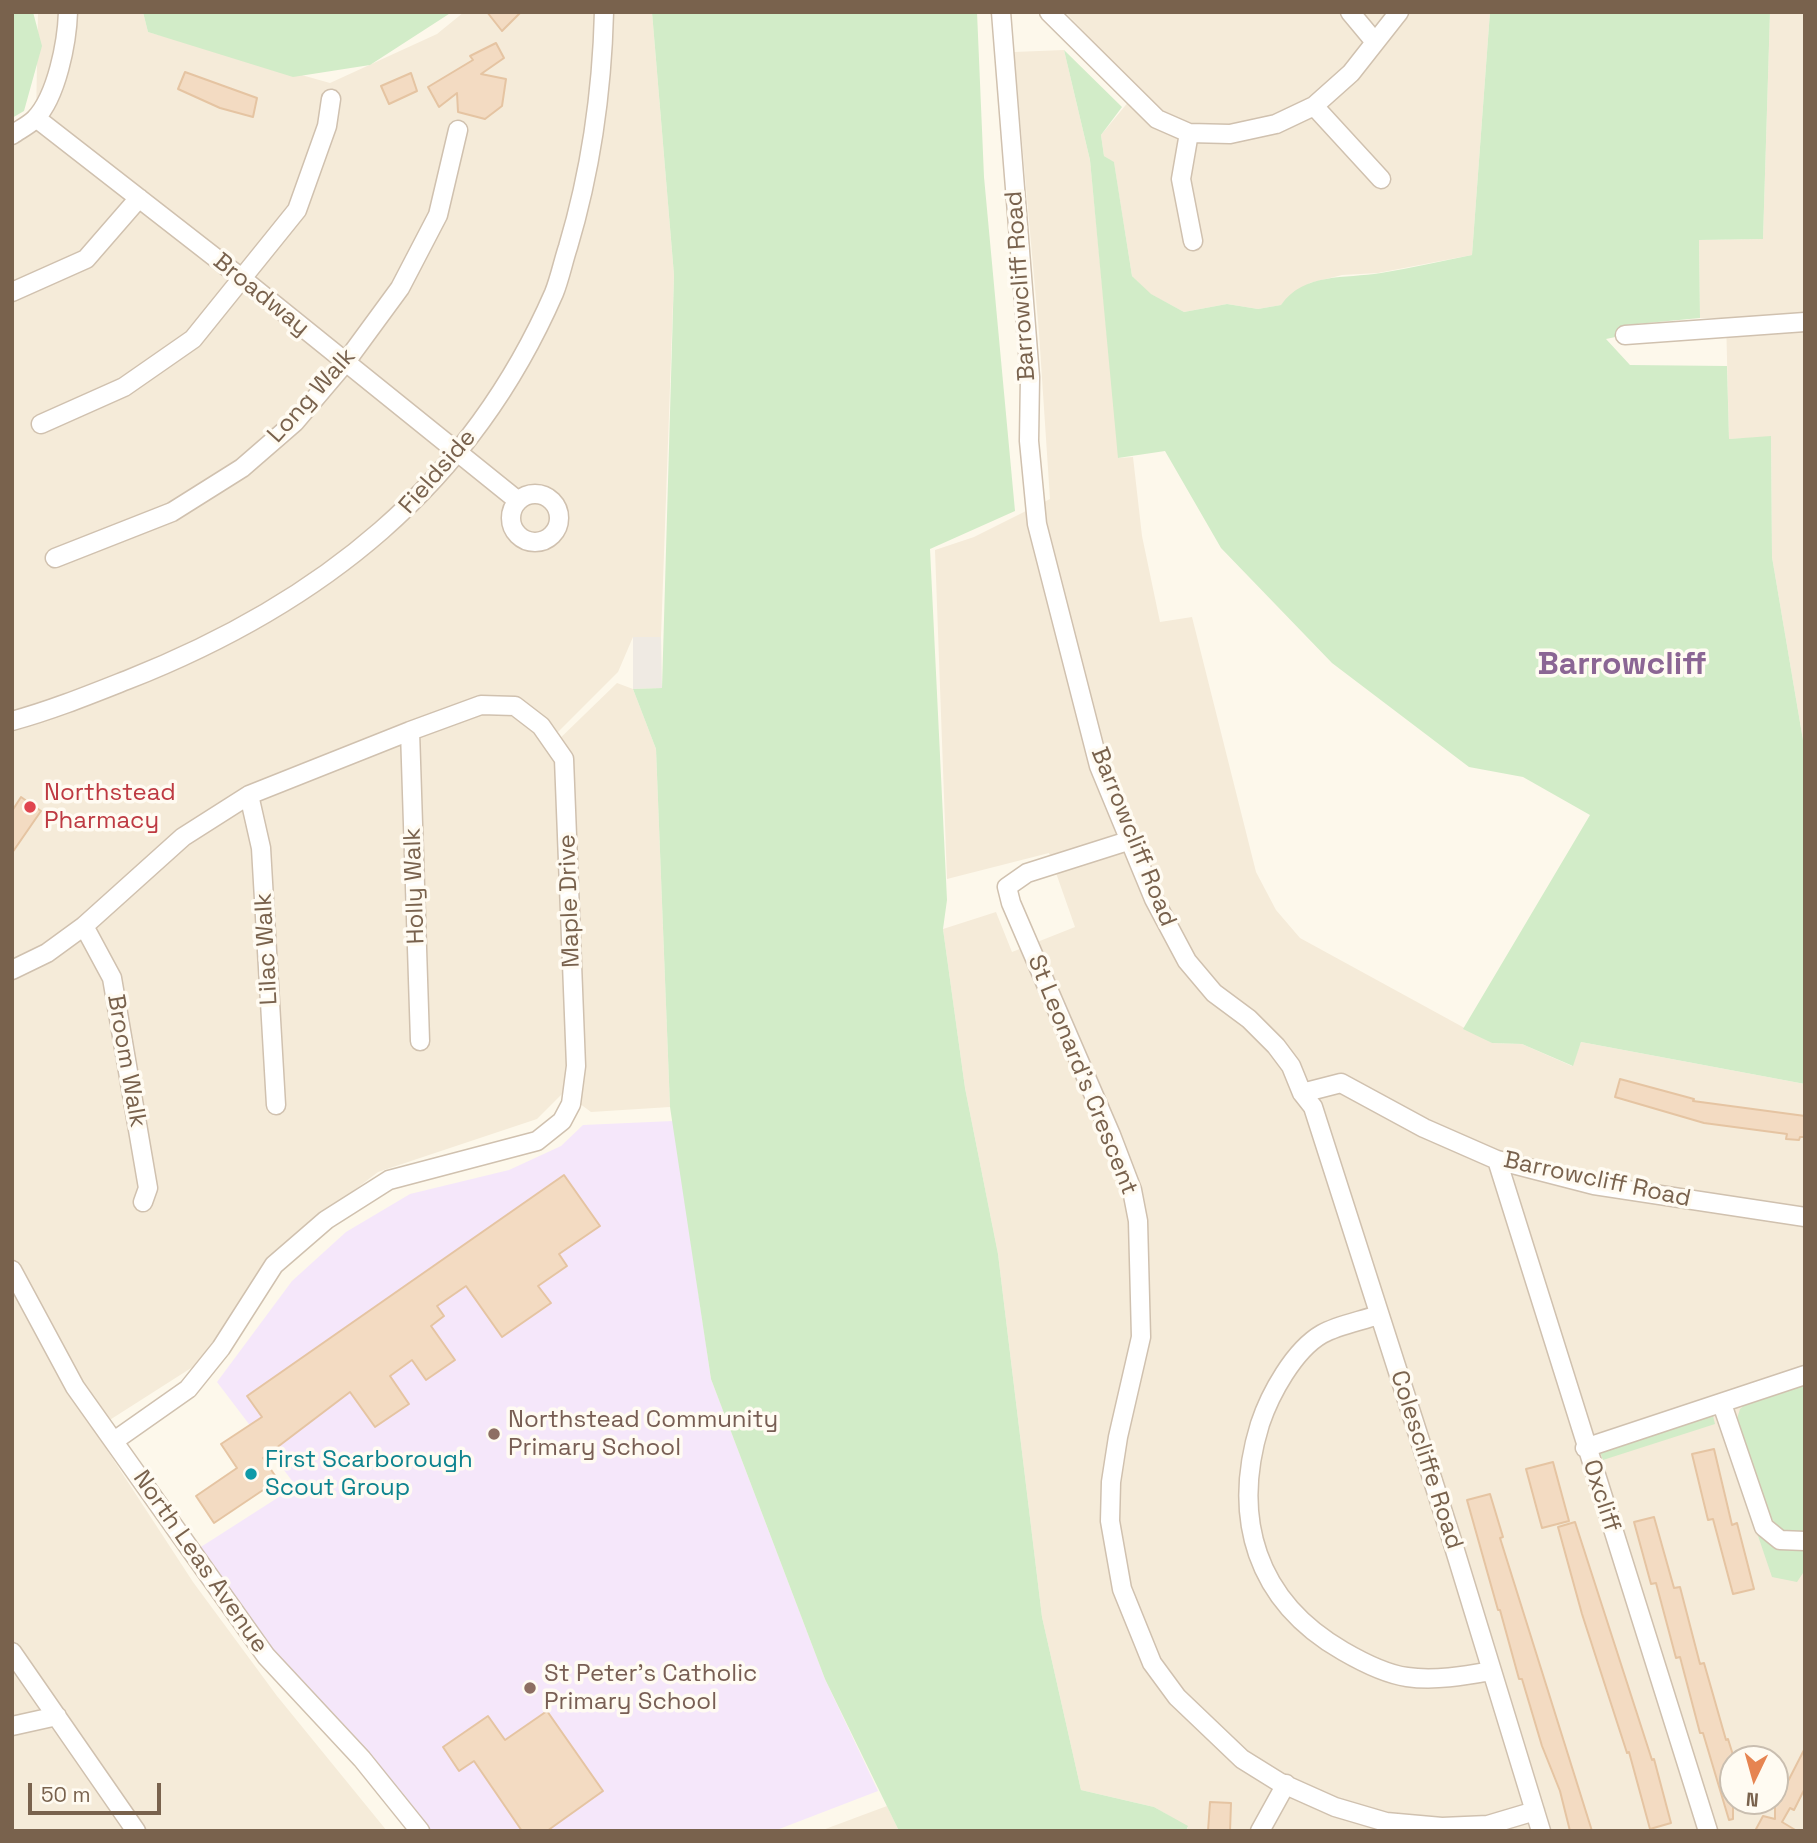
<!DOCTYPE html>
<style>
body{margin:0}
#map{position:relative;width:1817px;height:1843px;overflow:hidden;background:#fdf8eb;font-family:"Space Grotesk",sans-serif}
canvas{display:block}
.frame{position:absolute;inset:0;border:14px solid #79624d;pointer-events:none}
.north{position:absolute;left:1719px;top:1745px;width:70px;height:70px;box-sizing:border-box;background:#fffbf2;border:2px solid #c9beb0;border-radius:50%;rotate:185deg;font-size:19px;font-weight:700;line-height:28px;text-align:center;color:#79624d}
.north::after{content:'';display:block;margin:auto;width:24px;height:32px;background:#e68451;clip-path:polygon(50% 0,100% 100%,50% 72%,0 100%)}
.scale{position:absolute;left:28px;top:1783px;width:133px;height:32px;box-sizing:border-box;border:4px solid #79624d;border-top:0;padding-left:9px;font-size:21px;line-height:24px;white-space:nowrap;color:#79624d;-webkit-text-stroke:5px #fffbf2;paint-order:stroke}
</style>
<div id="map">
<canvas width="1817" height="1843"></canvas>
<div class="frame"></div>
<div class="north">N</div>
<div class="scale">50 m</div>
</div>
<script>
const g = document.querySelector('canvas').getContext('2d');
g.lineJoin = 'round';
function paint(path, color) {
  g.fillStyle = color;
  g.fill(path, 'evenodd');
}
function trace(path, color, width, dash) {
  g.strokeStyle = color;
  g.lineWidth = width;
  g.lineCap = dash ? 'butt' : 'round';
  g.setLineDash(dash || []);
  g.stroke(path);
}
function drawText(font, color, halo, rows, align = 'center') {
  g.font = font + ' "Space Grotesk",sans-serif';
  g.lineWidth = 7;
  g.setLineDash([]);
  g.textBaseline = 'middle';
  g.strokeStyle = halo;
  g.fillStyle = color;
  for (const [text, x, y, turn = 0] of rows) {
    g.save();
    g.translate(x, y);
    g.rotate((+turn || 0) * Math.PI / 180);
    g.textAlign = isNaN(turn) ? turn : align;
    if (halo) g.strokeText(text, 0, 0);
    g.fillText(text, 0, 0);
    g.restore();
  }
}
paint(new Path2D(`
 M 38,12 L 143,12 L 148,32 L 330,83 L 437,34 L 464,12 L 652,12 L 674,275 L 661,637 L 633,637 L 618,672 L 553,737 L 551,747 L 617,683 L 633,689 L 656,749 L 670,1107 L 591,1112 L 564,1092 L 537,1119 L 378,1172 L 270,1255 L 199,1363 L 94,1430 L 193,1582 L 277,1696 L 387,1831 L 12,1831 L 12,125 L 36,118 Z
 M 1065,12 L 1490,12 L 1472,255 L 1378,273 L 1342,275 L 1310,283 L 1281,305 L 1258,309 L 1227,304 L 1184,312 L 1150,294 L 1132,276 L 1114,163 L 1104,156 L 1101,135 L 1139,89 Z
 M 1770,12 L 1805,12 L 1805,752 L 1772,557 L 1771,437 L 1729,439 L 1726,318 L 1700,318 L 1699,240 L 1763,239 Z
 M 1064,50 L 1090,160 L 1119,458 L 1133,457 L 1142,536 L 1160,622 L 1192,617 L 1256,872 L 1276,910 L 1300,938 L 1492,1043 L 1522,1044 L 1572,1066 L 1581,1042 L 1805,1084 L 1805,1831 L 1186,1831 L 1188,1827 L 1154,1807 L 1081,1790 L 1042,1617 L 998,1254 L 965,1088 L 943,929 L 996,912 L 1012,952 L 1075,927 L 1049,853 L 947,879 L 935,550 L 974,537 L 1050,499 L 1039,333 L 1014,52 ZM 1733,1759 L 1775,1759 L 1775,1801 L 1733,1801 Z
 M 887,1806 L 899,1831 L 820,1831 Z`), '#f5ebd9');
paint(new Path2D(`
 M 633,637 L 661,637 L 662,688 L 633,689 Z`), '#efeae3');
paint(new Path2D(`
 M 673,1121 L 711,1379 L 825,1679 L 878,1791 L 774,1831 L 419,1831 L 266,1656 L 193,1552 L 296,1486 L 217,1382 L 292,1281 L 346,1232 L 410,1194 L 509,1170 L 561,1146 L 583,1125 Z`), '#f5e7fa');
paint(new Path2D(`
 M 12,12 L 33,12 L 42,46 L 24,111 L 12,118 Z
 M 143,12 L 452,12 L 370,65 L 293,77 L 148,32 Z
 M 652,12 L 977,12 L 984,177 L 1015,511 L 930,549 L 947,900 L 943,929 L 965,1088 L 998,1254 L 1042,1617 L 1081,1790 L 1154,1807 L 1188,1826 L 1186,1831 L 899,1831 L 825,1679 L 711,1379 L 670,1107 L 656,749 L 633,689 L 662,688 L 674,275 Z
 M 1490,12 L 1770,12 L 1763,239 L 1699,240 L 1700,318 L 1626,325 L 1625,335 L 1606,339 L 1630,365 L 1727,366 L 1729,439 L 1771,436 L 1772,557 L 1805,752 L 1805,1084 L 1581,1042 L 1573,1066 L 1522,1044 L 1492,1043 L 1463,1029 L 1590,815 L 1523,777 L 1469,767 L 1332,663 L 1221,548 L 1165,451 L 1118,458 L 1090,160 L 1064,50 L 1122,107 L 1101,135 L 1104,156 L 1114,162 L 1132,276 L 1151,294 L 1184,312 L 1227,304 L 1258,309 L 1281,305 C 1304,272 1345,279 1381,273 C 1411,268 1441,261 1472,255 Z
 M 1805,1385 L 1805,1531 C 1795,1533 1787,1533 1779,1527 C 1762,1513 1739,1441 1737,1419 L 1740,1409 L 1747,1403 Z
 M 1713,1416 L 1715,1424 L 1603,1460 L 1600,1452 Z
 M 1755,1527 L 1777,1548 L 1805,1549 L 1805,1570 L 1797,1582 L 1772,1577 Z`), '#d2ecc8');
const building = new Path2D(`
 M 487,12 L 521,12 L 502,31 Z
 M 496,43 L 504,58 L 481,74 L 506,79 L 502,106 L 485,119 L 458,112 L 457,93 L 439,107 L 428,87 L 473,60 L 470,56 Z
 M 185,72 L 257,98 L 253,117 L 220,108 L 178,89 Z
 M 411,73 L 417,91 L 389,104 L 381,86 Z
 M 21,797 L 41,811 L 12,853 L 12,811 Z
 M 1620,1079 L 1694,1099 L 1693,1101 L 1805,1116 L 1805,1137 L 1800,1137 L 1799,1140 L 1786,1139 L 1787,1134 L 1704,1123 L 1615,1097 Z
 M 564,1175 L 600,1226 L 559,1254 L 567,1266 L 538,1286 L 551,1303 L 502,1337 L 466,1286 L 437,1306 L 444,1316 L 431,1326 L 455,1360 L 426,1380 L 412,1360 L 390,1376 L 409,1404 L 375,1427 L 350,1392 L 263,1458 L 278,1480 L 214,1523 L 196,1496 L 237,1468 L 221,1444 L 262,1417 L 247,1396 Z
 M 1714,1449 L 1732,1525 L 1737,1523 L 1754,1589 L 1733,1594 L 1713,1519 L 1708,1520 L 1692,1454 Z
 M 1553,1462 L 1569,1521 L 1542,1528 L 1526,1469 Z
 M 1490,1494 L 1503,1537 L 1500,1538 L 1592,1831 L 1570,1831 L 1560,1791 L 1542,1746 L 1522,1679 L 1519,1679 L 1500,1610 L 1498,1610 L 1467,1500 Z
 M 1654,1517 L 1674,1588 L 1680,1587 L 1700,1664 L 1704,1663 L 1726,1740 L 1728,1739 L 1733,1755 L 1733,1819 L 1729,1820 L 1703,1733 L 1700,1733 L 1680,1657 L 1676,1658 L 1656,1583 L 1651,1584 L 1634,1522 Z
 M 1575,1522 L 1652,1760 L 1654,1759 L 1671,1823 L 1650,1829 L 1629,1752 L 1627,1753 L 1582,1614 L 1558,1527 Z
 M 547,1711 L 603,1791 L 547,1831 L 522,1831 L 474,1761 L 459,1771 L 443,1747 L 488,1716 L 505,1740 Z
 M 1805,1748 L 1805,1788 L 1794,1810 L 1790,1808 L 1782,1822 L 1797,1831 L 1755,1831 L 1763,1816 L 1775,1819 L 1775,1794 L 1779,1786 L 1784,1789 Z
 M 1210,1802 L 1231,1803 L 1230,1831 L 1208,1831 Z`);
paint(building, '#f3dbc2');
trace(building, '#e5c4a2', 2);
const minor = new Path2D(`
 M 1001,12 L 1030,377 L 1029,441 L 1037,524 L 1099,766 L 1154,899 L 1187,961 L 1214,993 L 1249,1019 L 1276,1046 L 1291,1066 L 1302,1093 L 1313,1107 L 1450,1534 L 1541,1831
 M 1049,12 L 1157,119 L 1189,133 L 1230,134 L 1276,124 L 1314,106 L 1351,73 L 1399,12
 M 1350,12 L 1375,42
 M 1314,106 L 1381,179
 M 36,118 L 244,280 L 517,500
 M 1189,133 L 1181,179 L 1193,241
 M 12,135 C 19,130 29,125 35,119 C 57,96 67,42 68,12
 M 12,292 L 86,259 L 139,198
 M 1625,335 L 1805,322
 M 41,424 L 124,387 L 193,339 L 297,210 L 327,126 L 331,99
 M511 518a24 24 0 1 1 48 0a24 24 0 1 1-48 0Z
 M 55,558 L 172,512 L 242,468 L 295,422 L 345,363 L 400,288 L 438,215 L 458,130
 M 12,721 C 52,710 89,695 127,680 C 320,604 470,486 554,293 C 560,278 563,262 568,247 C 591,170 602,92 604,12
 M 410,731 L 420,1041
 M 249,795 L 261,848 L 276,1105
 M 1131,840 L 1027,873 L 1007,887 L 1011,903 L 1111,1135 L 1132,1190 L 1138,1221 L 1141,1337 L 1118,1437 L 1111,1482 L 1110,1521 L 1122,1589 L 1152,1663 L 1177,1697 L 1242,1759 L 1279,1782 L 1335,1807 L 1386,1822 L 1442,1827 L 1488,1825 L 1535,1811
 M 84,926 L 112,978 L 148,1188 L 143,1202
 M 12,970 L 47,953 L 84,926 L 183,837 L 249,795 L 410,731 L 481,705 L 515,706 L 541,726 L 564,759 L 576,1066 L 571,1104 L 562,1121 L 537,1141 L 389,1180 L 326,1220 L 274,1265 L 221,1348 L 188,1389 L 114,1441
 M 1302,1093 L 1341,1083 L 1424,1128 L 1497,1160 L 1594,1185 L 1805,1217
 M 1497,1160 L 1708,1831
 M 12,1270 L 75,1387 L 266,1656 L 362,1759 L 420,1831
 M 1378,1315 C 1361,1321 1338,1325 1322,1334 C 1294,1350 1270,1394 1260,1424 C 1231,1518 1256,1601 1343,1651 C 1362,1662 1385,1674 1407,1677 C 1434,1681 1464,1676 1491,1671
 M 1722,1404 L 1764,1527 L 1780,1540 L 1805,1541
 M 1585,1448 L 1805,1375
 M 12,1652 L 136,1831
 M 12,1726 L 57,1716
 M 1260,1831 L 1286,1784`);
trace(minor, '#d0c1af', 21);
trace(minor, '#fff', 18);
for (const [x, y, r, color] of [
 [30,807,7,"#e0444e"],
 [494,1434,7,"#8d6e63"],
 [251,1474,7,"#0f9aa8"],
 [530,1688,7,"#8d6e63"]
]) {
  const dot = new Path2D();
  dot.arc(x, y, r, 0, 2 * Math.PI);
  g.fillStyle = color;
  g.fill(dot);
  trace(dot, '#fffbf2', 2.5);
}
drawText('24px', '#79624d', '#fffbf2', [
 ["Barrowcliff Road",1021,286,-94],
 ["Broadway",261,295,39],
 ["Long Walk",312,396,-48],
 ["Fieldside",438,472,-49],
 ["Barrowcliff Road",1133,837,68],
 ["Holly Walk",415,886,-92],
 ["Maple Drive",570,901,-92],
 ["Lilac Walk",267,949,-93],
 ["Broom Walk",126,1061,80],
 ["St Leonard's Crescent",1082,1075,68],
 ["Barrowcliff Road",1597,1180,12],
 ["Colescliffe Road",1426,1460,72],
 ["Oxcliff",1601,1496,72],
 ["North Leas Avenue",200,1562,55]
]);
drawText('24px', '#be3a42', '#fffbf2', [
 ["Northstead",44,793],
 ["Pharmacy",44,821]
], 'left');
drawText('24px', '#785e54', '#fffbf2', [
 ["Northstead Community",508,1420],
 ["Primary School",508,1448],
 ["St Peter's Catholic",544,1674],
 ["Primary School",544,1702]
], 'left');
drawText('24px', '#0d838f', '#fffbf2', [
 ["First Scarborough",265,1460],
 ["Scout Group",265,1488]
], 'left');
drawText('bold 32px', '#8b6694', '#fffbf2', [
 ["Barrowcliff",1622,665]
]);
</script>
